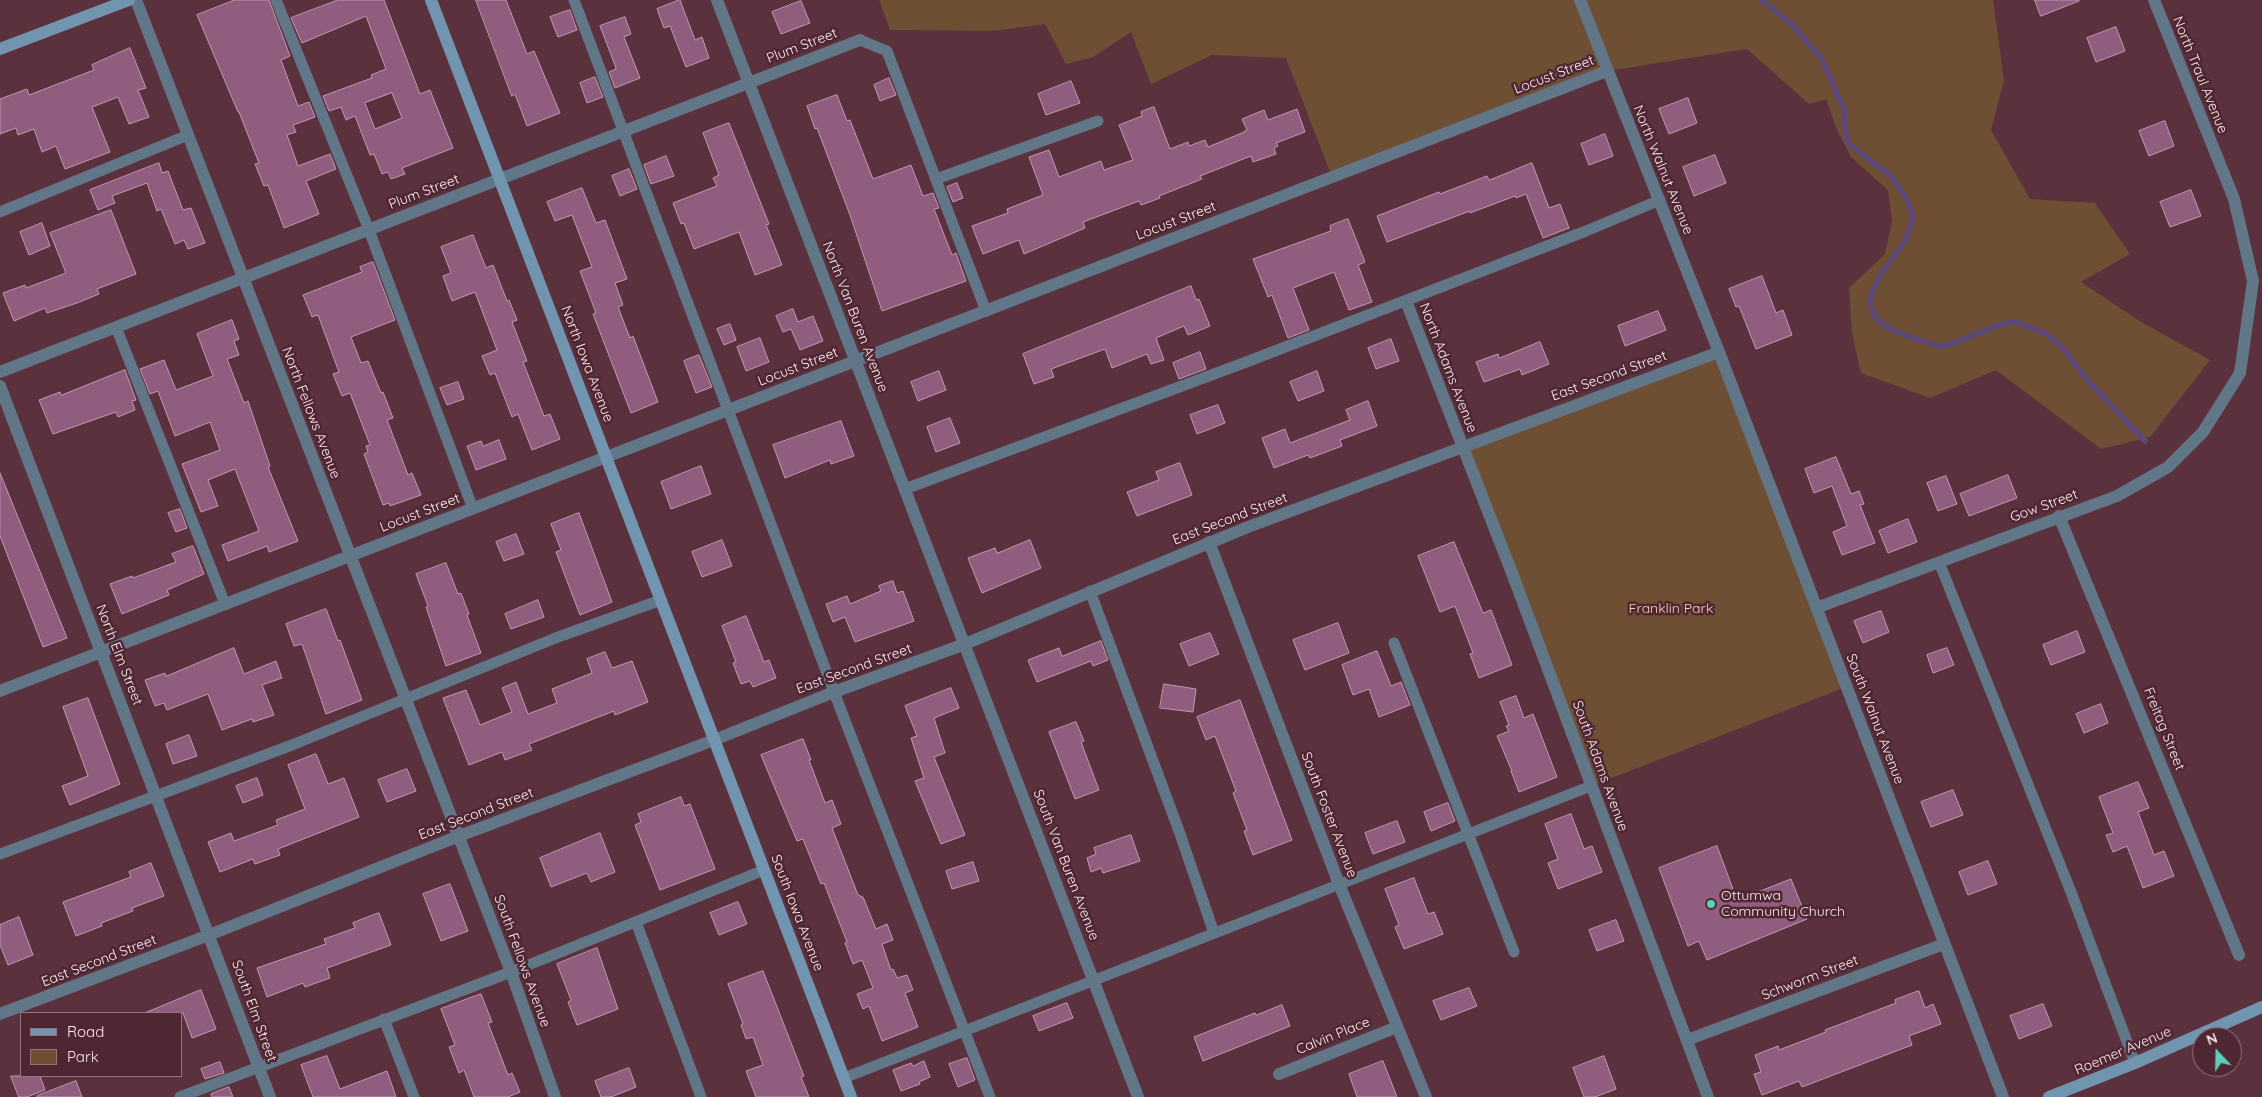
<!DOCTYPE html>
<style>
body{margin:0}
#map{position:relative;width:2262px;height:1097px;overflow:hidden;background:#5a313d;font-family:Quicksand,sans-serif}
canvas{display:block}
.legend{position:absolute;left:20px;top:1012px;width:162px;height:65px;box-sizing:border-box;background:#4e2733;border:1px solid #94757e;margin:0;padding:6px 9px;list-style:none;font-size:15px;color:#fee9ee}
.legend li{display:flex;align-items:center;gap:10px;height:25px}
.legend b{width:25px;border:1px solid #94757e}
.north{position:absolute;left:2192px;top:1027px;width:50px;height:50px;box-sizing:border-box;background:#4e2733;border:1px solid #94757e;border-radius:50%;rotate:339deg;font-size:14px;font-weight:700;line-height:20px;text-align:center;color:#fee9ee}
.north::after{content:'';display:block;margin:auto;width:18px;height:22px;background:#5bcebb;clip-path:polygon(50% 0,100% 100%,50% 72%,0 100%)}
</style>
<div id="map">
<canvas width="2262" height="1097"></canvas>
<ul class="legend">
<li><b style="height:6px;background:#7295af"></b>Road</li>
<li><b style="height:14px;background:#6f4f34"></b>Park</li>
</ul>
<div class="north">N</div>
</div>
<script>
const g = document.querySelector('canvas').getContext('2d');
g.lineJoin = 'round';
function paint(path, color) {
  g.fillStyle = color;
  g.fill(path, 'evenodd');
}
function trace(path, color, width, dash) {
  g.strokeStyle = color;
  g.lineWidth = width;
  g.lineCap = dash ? 'butt' : 'round';
  g.setLineDash(dash || []);
  g.stroke(path);
}
function drawText(font, color, halo, rows, align = 'center') {
  g.font = font + ' Quicksand,sans-serif';
  g.lineWidth = 5;
  g.setLineDash([]);
  g.textBaseline = 'middle';
  g.strokeStyle = halo;
  g.fillStyle = color;
  for (const [text, x, y, turn = 0] of rows) {
    g.save();
    g.translate(x, y);
    g.rotate((+turn || 0) * Math.PI / 180);
    g.textAlign = isNaN(turn) ? turn : align;
    if (halo) g.strokeText(text, 0, 0);
    g.fillText(text, 0, 0);
    g.restore();
  }
}
paint(new Path2D(`
 M 879,0 L 1993,0 L 2004,80 L 1991,130 L 2030,199 L 2095,203 L 2130,254 L 2081,282 L 2141,322 L 2210,360 L 2150,437 L 2101,449 L 1996,370 L 1930,398 L 1861,373 L 1852,333 L 1849,288 L 1885,254 L 1892,221 L 1888,190 L 1851,157 L 1837,130 L 1826,99 L 1809,104 L 1747,49 L 1607,71 L 1332,177 L 1286,58 L 1212,55 L 1151,84 L 1131,32 L 1093,57 L 1066,64 L 1045,24 L 993,31 L 890,30 Z
 M 1719,352 L 1846,687 L 1591,786 L 1462,446 Z`), '#6f4f34');
trace(new Path2D(`
 M 1761,0 L 1793,25 L 1814,51 L 1820,55 L 1844,109 L 1846,138 L 1849,144 L 1891,176 L 1907,199 L 1913,216 L 1906,239 L 1879,277 L 1870,298 C 1871,304 1872,312 1875,317 C 1888,333 1924,341 1942,347 L 2005,323 L 2016,322 L 2045,333 L 2062,347 L 2089,382 L 2145,441`), '#5c497a', 5.5);
const building = new Path2D(`
 M 235,0 L 269,0 L 290,56 L 281,60 L 298,106 L 309,102 L 315,117 L 293,125 L 296,132 L 287,135 L 298,166 L 330,154 L 336,169 L 306,181 L 319,214 L 284,228 L 268,185 L 264,186 L 255,164 L 259,163 L 239,112 L 238,112 L 197,15 Z
 M 338,0 L 384,0 L 420,94 L 430,90 L 453,148 L 402,168 L 405,174 L 391,179 L 388,172 L 382,174 L 374,154 L 370,155 L 355,116 L 346,120 L 341,107 L 329,111 L 323,96 L 372,78 L 371,75 L 386,69 L 366,16 L 302,43 L 291,18 ZM 392,93 L 402,118 L 375,129 L 365,103 Z
 M 476,0 L 506,0 L 527,54 L 534,51 L 560,113 L 527,126 L 515,94 L 512,96 Z
 M 680,0 L 695,40 L 702,37 L 709,58 L 686,67 L 670,26 L 664,28 L 657,9 Z
 M 2035,0 L 2079,0 L 2079,1 L 2041,16 Z
 M 801,1 L 810,23 L 781,34 L 772,12 Z
 M 570,10 L 577,30 L 558,37 L 550,17 Z
 M 625,17 L 631,34 L 624,37 L 640,78 L 615,88 L 609,72 L 616,69 L 615,65 L 600,26 Z
 M 2116,27 L 2125,51 L 2096,62 L 2087,38 Z
 M 130,48 L 146,88 L 138,90 L 149,117 L 129,124 L 118,97 L 92,107 L 110,152 L 65,169 L 56,146 L 42,152 L 34,129 L 18,135 L 16,128 L 0,134 L 0,99 L 27,89 L 29,95 L 94,70 L 92,65 Z
 M 595,77 L 603,97 L 587,103 L 580,83 Z
 M 889,78 L 896,95 L 880,101 L 874,85 Z
 M 1071,81 L 1080,103 L 1046,115 L 1038,94 Z
 M 837,95 L 847,121 L 850,120 L 873,179 L 911,165 L 923,196 L 933,193 L 939,208 L 934,209 L 952,255 L 956,253 L 966,281 L 882,311 L 850,215 L 817,128 L 815,129 L 807,106 Z
 M 1688,98 L 1697,123 L 1669,134 L 1659,109 Z
 M 1154,107 L 1170,149 L 1188,142 L 1189,146 L 1205,140 L 1208,147 L 1242,133 L 1247,130 L 1242,119 L 1264,110 L 1268,120 L 1297,109 L 1305,132 L 1276,143 L 1278,146 L 1274,148 L 1276,154 L 1253,162 L 1251,156 L 1200,176 L 1202,179 L 1159,196 L 1160,198 L 1141,205 L 1139,201 L 1083,222 L 1085,228 L 1024,254 L 1019,240 L 983,254 L 972,226 L 1008,213 L 1007,209 L 1043,195 L 1029,157 L 1049,150 L 1059,177 L 1101,161 L 1104,170 L 1133,160 L 1119,125 L 1142,116 L 1141,112 Z
 M 2165,121 L 2174,146 L 2149,156 L 2139,131 Z
 M 729,123 L 769,224 L 766,225 L 782,265 L 755,275 L 739,232 L 694,249 L 684,223 L 681,224 L 673,203 L 717,186 L 713,178 L 719,175 L 703,133 Z
 M 1605,134 L 1613,156 L 1589,165 L 1581,144 Z
 M 1715,155 L 1726,183 L 1694,196 L 1683,167 Z
 M 666,156 L 674,176 L 651,184 L 644,165 Z
 M 159,163 L 162,173 L 168,171 L 183,210 L 191,208 L 205,243 L 188,249 L 184,240 L 175,244 L 161,209 L 157,211 L 147,183 L 112,196 L 115,203 L 98,210 L 90,190 Z
 M 1532,163 L 1549,208 L 1560,204 L 1569,228 L 1543,238 L 1526,194 L 1516,198 L 1515,196 L 1470,213 L 1470,211 L 1387,242 L 1377,216 L 1439,192 L 1440,194 L 1487,176 L 1489,180 Z
 M 629,169 L 637,189 L 620,196 L 612,176 Z
 M 957,183 L 963,198 L 953,202 L 947,187 Z
 M 582,188 L 596,223 L 605,220 L 627,279 L 615,283 L 623,305 L 618,307 L 630,338 L 633,336 L 658,402 L 631,413 L 593,314 L 596,313 L 580,271 L 592,267 L 572,215 L 555,221 L 547,202 Z
 M 2191,190 L 2201,216 L 2170,227 L 2160,202 Z
 M 111,210 L 136,274 L 97,289 L 99,294 L 77,303 L 47,313 L 45,308 L 14,321 L 3,293 L 25,285 L 26,288 L 66,273 L 50,233 Z
 M 1348,219 L 1365,262 L 1358,265 L 1372,302 L 1349,310 L 1334,272 L 1293,288 L 1309,330 L 1288,338 L 1272,295 L 1268,297 L 1253,259 L 1331,231 L 1330,226 Z
 M 42,223 L 50,246 L 29,255 L 20,232 Z
 M 473,235 L 486,268 L 493,265 L 507,301 L 509,300 L 517,320 L 512,322 L 527,361 L 523,362 L 544,416 L 550,414 L 560,439 L 532,450 L 518,414 L 512,417 L 495,373 L 490,375 L 482,356 L 497,350 L 475,292 L 452,301 L 443,276 L 451,273 L 441,247 Z
 M 373,262 L 395,320 L 351,337 L 361,363 L 368,361 L 381,393 L 383,392 L 393,418 L 387,420 L 408,475 L 412,473 L 421,495 L 390,506 L 389,503 L 383,505 L 364,454 L 368,452 L 366,446 L 370,445 L 350,393 L 342,396 L 333,374 L 339,372 L 318,315 L 312,317 L 303,295 L 362,272 L 360,267 Z
 M 1762,276 L 1776,313 L 1783,310 L 1792,335 L 1756,349 L 1739,306 L 1736,307 L 1729,289 Z
 M 1191,286 L 1196,300 L 1199,299 L 1210,326 L 1188,335 L 1184,326 L 1156,338 L 1164,360 L 1151,364 L 1147,354 L 1112,368 L 1105,349 L 1051,369 L 1054,377 L 1034,384 L 1023,354 Z
 M 793,309 L 798,322 L 813,316 L 823,341 L 800,350 L 791,329 L 783,332 L 776,316 Z
 M 1658,311 L 1666,330 L 1625,346 L 1618,326 Z
 M 232,320 L 239,339 L 234,341 L 239,355 L 227,359 L 244,403 L 248,401 L 270,466 L 268,467 L 298,541 L 269,552 L 267,546 L 228,561 L 222,545 L 259,531 L 235,469 L 208,480 L 218,506 L 201,512 L 182,464 L 220,450 L 210,422 L 175,436 L 158,391 L 150,394 L 140,369 L 164,360 L 176,390 L 213,376 L 197,334 Z
 M 730,324 L 736,340 L 724,345 L 717,329 Z
 M 760,338 L 769,362 L 746,371 L 737,347 Z
 M 1391,339 L 1399,361 L 1376,369 L 1368,348 Z
 M 1540,342 L 1549,364 L 1522,375 L 1520,369 L 1484,382 L 1476,362 L 1498,354 L 1499,358 Z
 M 1200,352 L 1206,369 L 1179,379 L 1173,363 Z
 M 699,355 L 712,387 L 696,393 L 684,361 Z
 M 125,370 L 136,400 L 132,401 L 135,410 L 118,417 L 116,412 L 53,434 L 39,400 L 60,392 L 61,395 Z
 M 939,371 L 946,390 L 918,401 L 911,382 Z
 M 1317,371 L 1324,391 L 1298,401 L 1290,382 Z
 M 458,382 L 464,399 L 447,405 L 440,388 Z
 M 1368,401 L 1377,426 L 1340,440 L 1342,446 L 1310,458 L 1308,455 L 1274,468 L 1262,438 L 1285,429 L 1290,443 L 1350,420 L 1346,410 Z
 M 1218,405 L 1225,423 L 1197,434 L 1190,415 Z
 M 950,418 L 960,443 L 936,452 L 927,427 Z
 M 841,421 L 854,456 L 831,464 L 830,460 L 785,478 L 773,445 Z
 M 499,440 L 506,459 L 476,470 L 467,446 L 481,441 L 483,446 Z
 M 1836,457 L 1851,494 L 1859,491 L 1864,504 L 1860,505 L 1875,543 L 1842,555 L 1833,532 L 1847,526 L 1832,486 L 1814,493 L 1805,469 Z
 M 1180,463 L 1192,495 L 1137,516 L 1127,492 L 1159,480 L 1156,472 Z
 M 701,466 L 711,494 L 671,509 L 661,482 Z
 M 0,473 L 67,638 L 43,647 L 0,536 Z
 M 2008,475 L 2017,498 L 1969,516 L 1960,494 Z
 M 1946,476 L 1957,504 L 1938,511 L 1927,483 Z
 M 180,509 L 187,528 L 176,532 L 168,513 Z
 M 579,513 L 612,602 L 580,615 L 556,552 L 561,550 L 551,524 Z
 M 1908,519 L 1917,542 L 1888,553 L 1879,531 Z
 M 516,534 L 524,554 L 504,561 L 496,542 Z
 M 722,540 L 732,566 L 702,577 L 692,552 Z
 M 1030,540 L 1041,568 L 982,593 L 968,558 L 995,548 L 997,553 Z
 M 1454,542 L 1483,613 L 1491,610 L 1512,665 L 1479,678 L 1470,654 L 1473,653 L 1455,606 L 1440,612 L 1418,556 Z
 M 193,546 L 204,574 L 167,590 L 169,595 L 122,614 L 110,584 L 132,576 L 133,578 L 176,562 L 172,554 Z
 M 446,563 L 458,594 L 461,593 L 469,614 L 467,615 L 481,653 L 446,666 L 426,607 L 428,606 L 416,574 Z
 M 893,581 L 897,593 L 903,591 L 914,621 L 855,642 L 845,617 L 833,622 L 826,604 L 847,596 L 850,604 L 881,591 L 879,586 Z
 M 538,600 L 544,617 L 511,629 L 505,614 Z
 M 326,609 L 338,641 L 340,640 L 362,700 L 326,714 L 302,644 L 294,646 L 286,624 Z
 M 1881,611 L 1889,632 L 1863,643 L 1854,621 Z
 M 746,616 L 764,662 L 769,660 L 776,678 L 753,687 L 750,681 L 741,684 L 733,663 L 736,662 L 722,626 Z
 M 1338,623 L 1349,653 L 1305,670 L 1293,640 Z
 M 2077,631 L 2085,652 L 2051,665 L 2043,645 Z
 M 1210,633 L 1219,654 L 1189,666 L 1180,644 Z
 M 1101,641 L 1108,660 L 1093,666 L 1091,661 L 1037,682 L 1028,660 L 1059,648 L 1062,656 Z
 M 234,648 L 244,674 L 276,661 L 282,678 L 262,685 L 274,715 L 253,722 L 252,719 L 222,730 L 208,694 L 167,710 L 164,703 L 155,706 L 145,680 L 165,673 L 166,676 Z
 M 1947,648 L 1954,665 L 1933,673 L 1927,655 Z
 M 1377,651 L 1391,686 L 1401,682 L 1410,705 L 1379,717 L 1369,689 L 1353,695 L 1342,665 Z
 M 605,652 L 612,668 L 632,661 L 648,702 L 615,715 L 614,711 L 529,744 L 532,750 L 505,760 L 502,752 L 469,765 L 443,698 L 466,690 L 480,725 L 512,712 L 502,688 L 516,682 L 528,714 L 557,703 L 552,689 L 592,673 L 587,659 Z
 M 1164,684 L 1196,689 L 1193,712 L 1160,708 Z
 M 951,688 L 959,708 L 934,718 L 945,753 L 934,757 L 965,835 L 941,844 L 915,781 L 924,778 L 911,738 L 917,736 L 905,706 Z
 M 1516,696 L 1524,718 L 1533,714 L 1557,777 L 1519,792 L 1511,771 L 1512,771 L 1497,736 L 1509,731 L 1506,726 L 1509,725 L 1500,702 Z
 M 88,698 L 120,784 L 70,805 L 62,786 L 88,776 L 63,707 Z
 M 1240,700 L 1292,840 L 1253,855 L 1244,831 L 1247,830 L 1233,793 L 1236,791 L 1215,736 L 1206,740 L 1197,717 Z
 M 2101,704 L 2108,723 L 2084,733 L 2076,714 Z
 M 1076,722 L 1084,741 L 1081,742 L 1099,790 L 1075,799 L 1049,732 Z
 M 189,735 L 197,756 L 173,764 L 166,744 Z
 M 803,739 L 811,760 L 809,760 L 825,803 L 832,800 L 841,824 L 832,828 L 858,895 L 863,897 L 876,929 L 887,924 L 893,940 L 882,944 L 891,970 L 893,969 L 897,978 L 907,975 L 913,990 L 905,993 L 918,1027 L 882,1041 L 869,1006 L 863,1009 L 857,994 L 873,988 L 862,960 L 853,964 L 845,943 L 847,942 L 824,883 L 821,884 L 803,839 L 797,841 L 761,755 Z
 M 316,754 L 328,784 L 344,778 L 359,817 L 278,849 L 280,855 L 255,864 L 253,859 L 220,872 L 208,842 L 231,833 L 234,841 L 278,825 L 276,820 L 305,809 L 288,765 Z
 M 407,769 L 416,791 L 387,802 L 378,780 Z
 M 257,778 L 263,795 L 243,803 L 236,786 Z
 M 2138,782 L 2149,808 L 2138,812 L 2154,855 L 2164,851 L 2174,876 L 2143,888 L 2127,846 L 2113,852 L 2106,835 L 2113,833 L 2099,797 Z
 M 1953,790 L 1963,815 L 1931,827 L 1921,802 Z
 M 681,797 L 684,806 L 690,804 L 715,869 L 660,890 L 635,825 L 641,822 L 638,814 Z
 M 1448,803 L 1455,821 L 1431,831 L 1424,812 Z
 M 1571,814 L 1584,849 L 1592,846 L 1602,872 L 1558,889 L 1548,863 L 1558,859 L 1545,824 Z
 M 1397,821 L 1405,842 L 1373,854 L 1365,833 Z
 M 600,833 L 615,872 L 591,882 L 587,873 L 551,887 L 540,858 Z
 M 1131,835 L 1140,861 L 1103,873 L 1101,868 L 1091,872 L 1087,858 L 1096,854 L 1094,848 Z
 M 1717,846 L 1737,900 L 1791,879 L 1807,919 L 1707,960 L 1699,941 L 1688,946 L 1659,868 Z
 M 1988,861 L 1997,884 L 1968,895 L 1959,872 Z
 M 973,862 L 979,881 L 952,889 L 946,871 Z
 M 151,863 L 164,896 L 132,908 L 133,911 L 101,923 L 102,926 L 76,936 L 63,902 L 131,877 L 129,872 Z
 M 1414,878 L 1428,914 L 1434,912 L 1443,934 L 1404,949 L 1395,927 L 1399,925 L 1385,889 Z
 M 450,884 L 468,931 L 441,941 L 423,894 Z
 M 738,902 L 747,924 L 719,935 L 710,913 Z
 M 379,913 L 391,945 L 327,968 L 330,978 L 305,987 L 303,983 L 267,997 L 257,968 L 326,944 L 324,939 L 355,928 L 353,923 Z
 M 19,917 L 33,955 L 8,965 L 0,945 L 0,925 Z
 M 1616,920 L 1624,941 L 1597,951 L 1589,930 Z
 M 597,948 L 618,1009 L 577,1025 L 568,1002 L 571,1000 L 557,964 Z
 M 763,971 L 804,1076 L 801,1077 L 809,1097 L 756,1097 L 746,1071 L 763,1065 L 753,1037 L 746,1039 L 741,1025 L 743,1024 L 728,984 Z
 M 1469,988 L 1477,1006 L 1441,1020 L 1433,1001 Z
 M 201,990 L 216,1029 L 192,1038 L 183,1013 L 145,1013 Z
 M 1919,991 L 1925,1008 L 1933,1004 L 1941,1024 L 1909,1036 L 1912,1045 L 1802,1087 L 1799,1081 L 1762,1095 L 1754,1074 L 1761,1072 L 1755,1055 L 1778,1046 L 1779,1050 L 1826,1032 L 1825,1030 L 1896,1003 L 1895,1000 Z
 M 481,994 L 492,1022 L 488,1023 L 508,1075 L 512,1073 L 520,1092 L 508,1097 L 474,1097 L 464,1070 L 459,1073 L 449,1047 L 455,1045 L 441,1009 Z
 M 1067,1003 L 1073,1018 L 1039,1031 L 1033,1016 Z
 M 2043,1004 L 2052,1026 L 2019,1039 L 2010,1016 Z
 M 1282,1005 L 1290,1026 L 1203,1061 L 1194,1037 L 1255,1013 L 1256,1015 Z
 M 327,1056 L 340,1089 L 387,1071 L 396,1097 L 313,1097 L 301,1065 Z
 M 1604,1056 L 1616,1089 L 1595,1097 L 1584,1097 L 1573,1068 Z
 M 967,1058 L 975,1080 L 958,1087 L 949,1064 Z
 M 924,1061 L 930,1077 L 919,1082 L 920,1084 L 901,1091 L 893,1070 L 911,1063 L 913,1066 Z
 M 1383,1061 L 1397,1097 L 1357,1097 L 1349,1074 Z
 M 220,1062 L 224,1073 L 205,1079 L 201,1069 Z
 M 629,1068 L 636,1087 L 611,1097 L 601,1097 L 595,1081 Z
 M 11,1076 L 40,1076 L 45,1090 L 27,1097 L 19,1097 Z
 M 76,1081 L 82,1097 L 37,1097 L 37,1096 Z
 M 229,1087 L 233,1097 L 212,1097 L 211,1094 Z`);
paint(building, '#915d7f');
trace(building, '#c298b2', 1);
trace(new Path2D(`
 M 276,0 L 369,230 L 473,509
 M 574,0 L 834,692 L 990,1097
 M 860,40 L 887,51 L 986,311
 M 936,179 L 1098,121
 M 0,212 L 188,135
 M 116,327 L 225,604
 M 905,489 L 1249,361 L 1586,231 L 1660,200
 M 1939,562 L 2071,892 L 2135,1063
 M 1090,591 L 1179,831 L 1214,933
 M 1394,643 L 1514,952
 M 0,854 L 292,745 L 558,637 L 661,600
 M 636,922 L 701,1097
 M 384,1019 L 414,1097
 M 844,1078 L 1591,786
 M 180,1097 L 511,972 L 764,870`), '#617788', 11);
trace(new Path2D(`
 M 136,0 L 511,972 L 555,1097
 M 717,0 L 1138,1097
 M 1580,0 L 1719,352 L 2003,1097
 M 1406,301 L 1512,573 L 1708,1097
 M 0,372 L 860,40
 M 0,386 L 270,1097
 M 2059,516 L 2239,955
 M 1209,542 L 1339,884 L 1426,1097
 M 1816,608 L 2117,496 L 2168,467 L 2203,432 L 2240,373 L 2253,281 L 2234,199 L 2154,0
 M 0,691 L 1607,71
 M 0,1014 L 209,935 L 459,836 L 714,740 L 834,692 L 965,644 L 1248,527 L 1719,352
 M 1687,1040 L 1944,944
 M 1279,1074 L 1397,1027`), '#617788', 12);
trace(new Path2D(`
 M 431,0 L 851,1097
 M 0,49 L 129,0
 M 2049,1097 L 2135,1063 L 2262,1007`), '#7295af', 12);
for (const [x, y, r, color] of [
 [1711,904,5,"#5bcebb"]
]) {
  const dot = new Path2D();
  dot.arc(x, y, r, 0, 2 * Math.PI);
  g.fillStyle = color;
  g.fill(dot);
  trace(dot, '#4e2733', 2);
}
drawText('14px', '#fee9ee', '#4e2733', [
 ["Plum Street",802,46,-21],
 ["Locust Street",1554,75,-21],
 ["North Traul Avenue",2200,75,68],
 ["North Walnut Avenue",1663,170,68],
 ["Plum Street",424,192,-21],
 ["Locust Street",1176,221,-21],
 ["North Van Buren Avenue",855,317,69],
 ["North Iowa Avenue",587,364,69],
 ["Locust Street",798,367,-21],
 ["North Adams Avenue",1448,368,69],
 ["East Second Street",1609,376,-20],
 ["North Fellows Avenue",311,413,69],
 ["Gow Street",2044,506,-20],
 ["Locust Street",420,513,-21],
 ["East Second Street",1230,519,-21],
 ["North Elm Street",119,655,69],
 ["East Second Street",854,669,-20],
 ["South Walnut Avenue",1875,719,69],
 ["Freitag Street",2164,729,68],
 ["South Adams Avenue",1600,766,70],
 ["East Second Street",476,814,-21],
 ["South Foster Avenue",1329,815,69],
 ["South Van Buren Avenue",1066,865,69],
 ["South Iowa Avenue",797,913,69],
 ["East Second Street",99,961,-21],
 ["South Fellows Avenue",522,961,70],
 ["Schworm Street",1810,978,-21],
 ["South Elm Street",254,1011,70],
 ["Calvin Place",1333,1036,-22],
 ["Roemer Avenue",2123,1051,-23]
]);
drawText('14px', '#fad0ac', '#4e2733', [
 ["Franklin Park",1671,609]
]);
drawText('14px', '#fee9ee', '#4e2733', [
 ["Ottumwa",1721,896],
 ["Community Church",1721,912]
], 'left');
</script>
